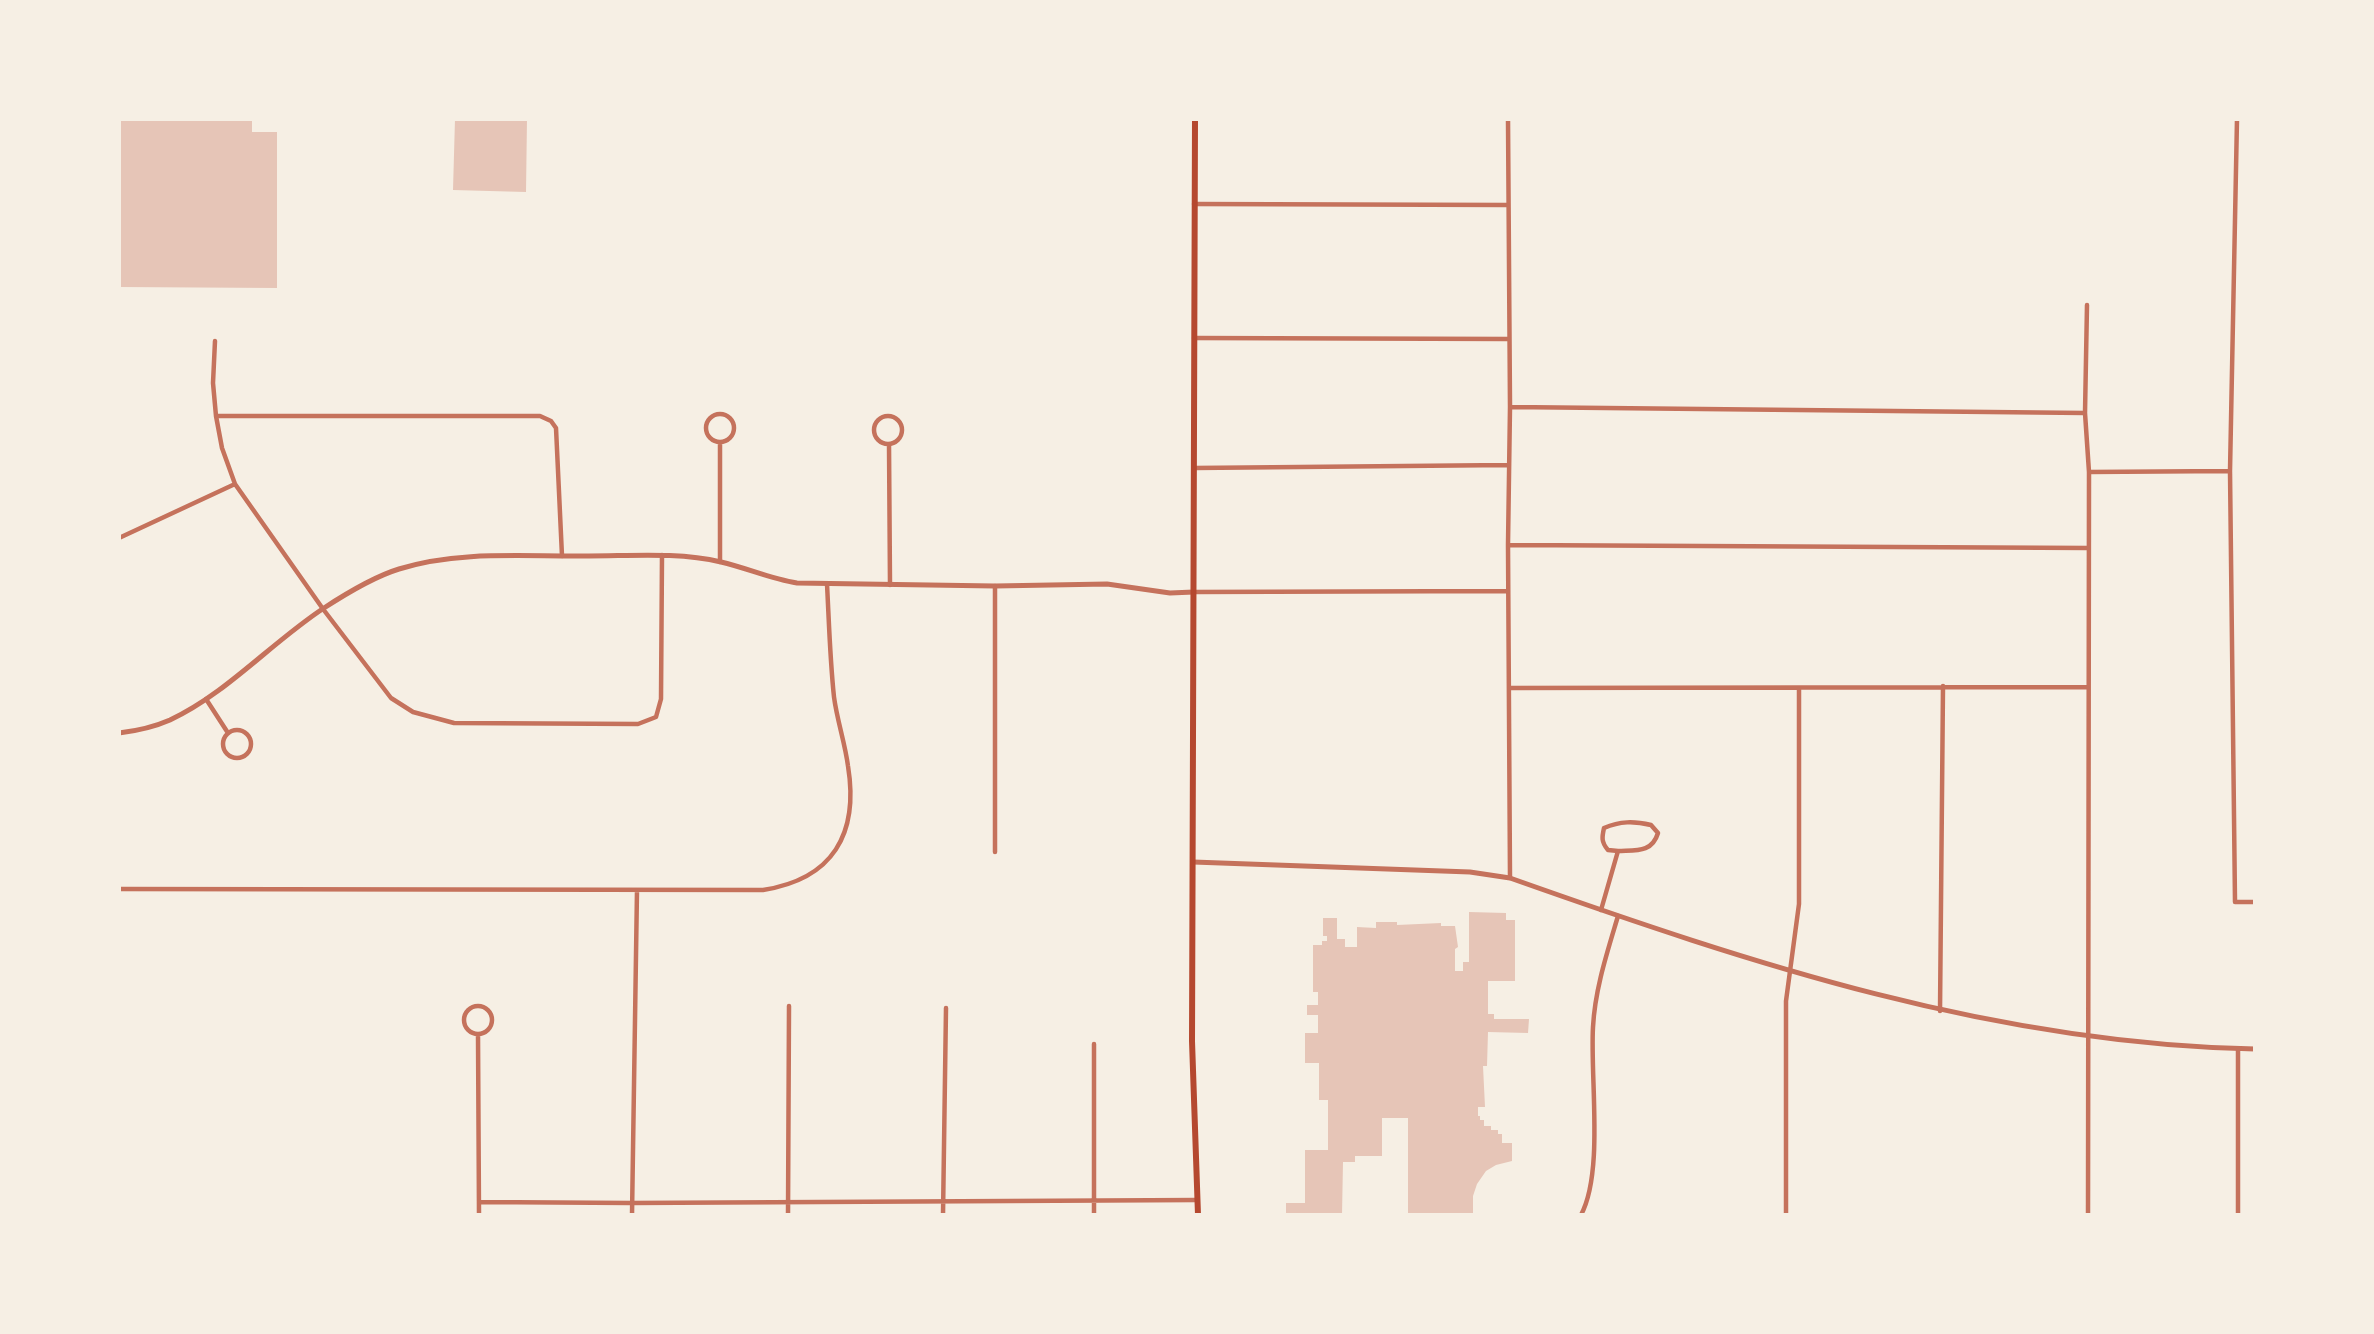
<!DOCTYPE html>
<style>
body{margin:0}
#map{position:relative;width:2374px;height:1334px;overflow:hidden;background:#f6efe4;font-family:"Work Sans",sans-serif}
canvas{display:block}
.frame{position:absolute;inset:0;border:121px solid #f6efe4;pointer-events:none}
</style>
<div id="map">
<canvas width="2374" height="1334"></canvas>
<div class="frame"></div>
</div>
<script>
const g = document.querySelector('canvas').getContext('2d');
g.lineJoin = 'round';
function paint(path, color) {
  g.fillStyle = color;
  g.fill(path, 'evenodd');
}
function trace(path, color, width, dash) {
  g.strokeStyle = color;
  g.lineWidth = width;
  g.lineCap = dash ? 'butt' : 'round';
  g.setLineDash(dash || []);
  g.stroke(path);
}
paint(new Path2D(`
 M 119,119 L 252,119 L 252,132 L 277,132 L 277,288 L 119,287 Z
 M 455,119 L 527,119 L 526,192 L 453,190 Z
 M 1469,912 L 1506,913 L 1506,920 L 1515,920 L 1515,981 L 1488,981 L 1488,1014 L 1494,1014 L 1494,1019 L 1529,1019 L 1528,1033 L 1488,1032 L 1487,1066 L 1483,1066 L 1485,1107 L 1478,1107 L 1478,1116 L 1480,1116 L 1480,1120 L 1484,1120 L 1484,1126 L 1491,1126 L 1491,1130 L 1498,1130 L 1498,1134 L 1502,1134 L 1502,1143 L 1512,1143 L 1512,1161 L 1496,1165 L 1486,1171 L 1477,1184 L 1473,1196 L 1473,1215 L 1408,1215 L 1408,1118 L 1382,1118 L 1382,1156 L 1355,1156 L 1355,1162 L 1343,1162 L 1342,1215 L 1286,1215 L 1286,1203 L 1305,1203 L 1305,1150 L 1328,1150 L 1328,1100 L 1319,1100 L 1319,1063 L 1305,1063 L 1305,1033 L 1318,1033 L 1318,1015 L 1307,1015 L 1307,1005 L 1318,1005 L 1318,992 L 1313,992 L 1313,945 L 1322,945 L 1322,941 L 1327,941 L 1327,936 L 1323,936 L 1323,918 L 1337,918 L 1337,939 L 1345,939 L 1345,947 L 1357,947 L 1357,927 L 1376,928 L 1376,922 L 1397,922 L 1397,925 L 1441,923 L 1441,926 L 1455,926 L 1458,947 L 1455,949 L 1455,971 L 1463,971 L 1463,962 L 1469,962 Z`), '#e6c5b7');
trace(new Path2D(`
 M 1508,119 L 1510,407 L 1508,545 L 1510,878
 M 2237,119 L 2230,471 L 2235,902 L 2255,902
 M 1194,204 L 1507,205
 M 2087,305 L 2085,413 L 2089,472 L 2088,1215
 M 1194,338 L 1508,339
 M 215,341 L 213,383 L 216,416 L 222,448 L 235,484 L 323,609 L 391,698 L 413,712 L 454,723 L 638,724 L 656,717 L 661,699 L 662,555
 M 1510,407 L 2085,413
 M706 428a14 14 0 1 1 28 0a14 14 0 1 1-28 0Z
 M874 430a14 14 0 1 1 28 0a14 14 0 1 1-28 0Z
 M 216,416 L 540,416 L 551,421 L 556,428 L 562,556
 M 720,442 L 720,562
 M 889,444 L 890,585
 M 1194,468 L 1509,465
 M 2089,472 L 2230,471
 M 119,538 L 235,484
 M 1508,545 L 2088,548
 M 1194,592 L 1508,591
 M 1511,688 L 2087,687
 M 206,699 L 228,733
 M223 744a14 14 0 1 1 28 0a14 14 0 1 1-28 0Z
 M 995,852 L 995,586
 M 119,889 L 763,890 C 833,879 859,834 848,766 C 845,743 837,720 834,697 C 830,660 829,622 827,584
 M 1601,910 L 1618,851 C 1636,850 1652,853 1658,833 L 1651,825 C 1634,821 1620,821 1604,828 C 1602,837 1601,842 1608,850 L 1618,851
 M464 1020a14 14 0 1 1 28 0a14 14 0 1 1-28 0Z
 M 1940,1011 L 1943,686
 M 478,1034 L 479,1215
 M 2238,1049 L 2238,1215
 M 479,1202 L 631,1203 L 1197,1200
 M 632,1215 L 637,890
 M 788,1215 L 789,1006
 M 943,1215 L 946,1008
 M 1094,1215 L 1094,1044
 M 1581,1215 C 1604,1172 1590,1078 1593,1027 C 1595,989 1607,953 1618,916
 M 1786,1215 L 1786,1001 L 1799,904 L 1799,689`), '#c5725c', 4.5);
trace(new Path2D(`
 M 119,733 C 136,731 154,727 170,720 C 226,694 272,642 324,608 C 347,593 373,577 399,569 C 460,550 526,557 589,556 C 632,556 678,552 721,562 C 747,568 771,579 797,583 L 995,586 L 1107,584 L 1170,593 L 1194,592
 M 1193,862 L 1470,872 L 1510,878 C 1753,964 1994,1044 2255,1049`), '#c5725c', 5);
trace(new Path2D(`
 M 1195,119 L 1192,1041 L 1198,1215`), '#b5482f', 6);
</script>
